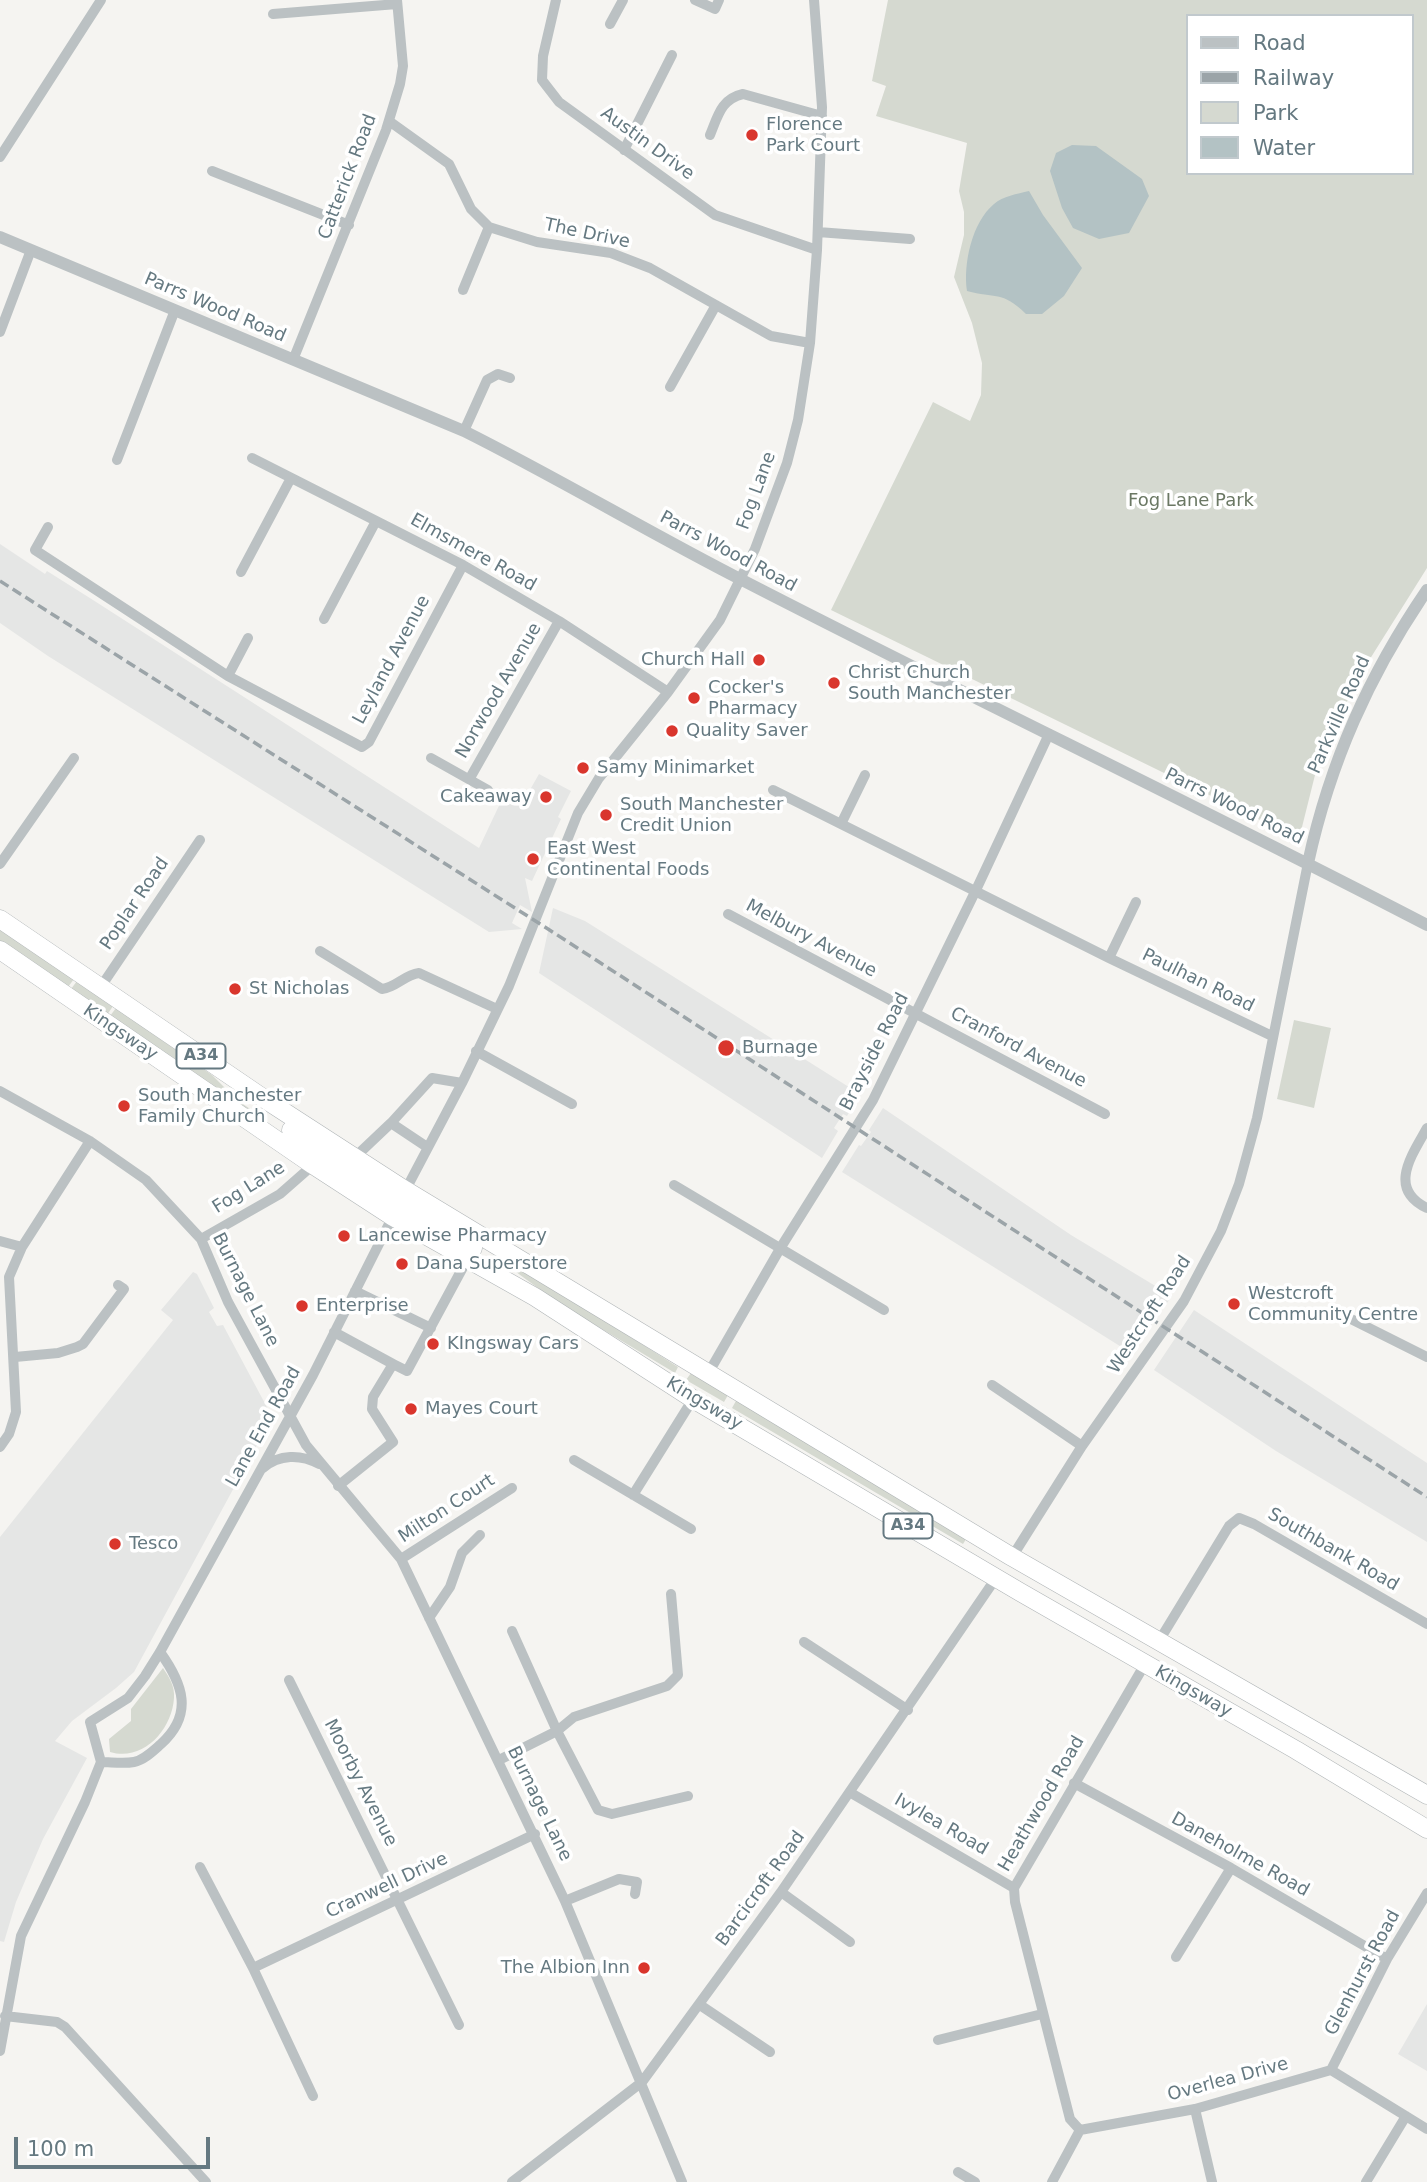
<!DOCTYPE html>
<style>
body{margin:0}
#map{position:relative;width:1427px;height:2182px;overflow:hidden;background:#f5f4f1;font-family:"DejaVu Sans",sans-serif}
canvas{display:block}
.legend{position:absolute;left:1186px;top:14px;width:228px;height:161px;box-sizing:border-box;background:#fff;border:2px solid #c1c9cd;margin:0;padding:9px 12px;list-style:none;font-size:21px;color:#657981}
.legend li{display:flex;align-items:center;gap:14px;height:35px}
.legend b{width:35px;border:2px solid #c1c9cd}
.scale{position:absolute;left:14px;top:2137px;width:196px;height:32px;box-sizing:border-box;border:4px solid #657981;border-top:0;padding-left:9px;font-size:21px;line-height:24px;white-space:nowrap;color:#657981;-webkit-text-stroke:5px #fff;paint-order:stroke}
</style>
<div id="map">
<canvas width="1427" height="2182"></canvas>
<ul class="legend">
<li><b style="height:9px;background:#bbc1c3"></b>Road</li>
<li><b style="height:9px;background:#9ba4a8"></b>Railway</li>
<li><b style="height:19px;background:#d5d9d0"></b>Park</li>
<li><b style="height:19px;background:#b3c2c4"></b>Water</li>
</ul>
<div class="scale">100 m</div>
</div>
<script>
const g = document.querySelector('canvas').getContext('2d');
g.lineJoin = 'round';
function paint(path, color) {
  g.fillStyle = color;
  g.fill(path, 'evenodd');
}
function trace(path, color, width, dash) {
  g.strokeStyle = color;
  g.lineWidth = width;
  g.lineCap = dash ? 'butt' : 'round';
  g.setLineDash(dash || []);
  g.stroke(path);
}
function drawText(font, color, halo, rows, align = 'center') {
  g.font = font + ' "DejaVu Sans",sans-serif';
  g.lineWidth = 7;
  g.setLineDash([]);
  g.textBaseline = 'middle';
  g.strokeStyle = halo;
  g.fillStyle = color;
  for (const [text, x, y, turn = 0] of rows) {
    g.save();
    g.translate(x, y);
    g.rotate((+turn || 0) * Math.PI / 180);
    g.textAlign = isNaN(turn) ? turn : align;
    if (halo) g.strokeText(text, 0, 0);
    g.fillText(text, 0, 0);
    g.restore();
  }
}
paint(new Path2D(`
 M 0,544 L 45,574 L 47,571 L 93,600 L 479,848 L 505,793 L 523,802 L 539,774 L 571,791 L 558,817 L 561,819 L 532,881 L 525,878 L 532,912 L 520,905 L 512,923 L 522,929 L 489,932 L 48,656 L 0,623 Z
 M 553,908 L 585,921 L 860,1094 L 847,1116 L 843,1114 L 834,1128 L 838,1131 L 822,1158 L 539,973 Z
 M 883,1108 L 1071,1235 L 1172,1296 L 1131,1353 L 842,1172 L 859,1145 L 861,1146 L 871,1132 L 869,1130 Z
 M 193,1272 L 197,1274 L 214,1308 L 209,1312 L 217,1326 L 223,1325 L 269,1411 L 269,1423 L 134,1672 L 116,1688 L 72,1721 L 55,1741 L 87,1758 L 43,1839 L 16,1902 L 4,1942 L 0,1941 L 0,1537 L 173,1320 L 161,1310 Z
 M 1194,1310 L 1427,1463 L 1427,1542 L 1276,1451 L 1154,1370 Z
 M 1427,2004 L 1427,2071 L 1398,2054 Z`), '#e5e6e5');
paint(new Path2D(`
 M 888,0 L 1427,0 L 1427,568 L 1363,670 L 1320,755 L 1299,839 L 831,610 L 933,402 L 970,421 L 981,395 L 982,363 L 972,323 L 954,277 L 964,235 L 964,212 L 959,191 L 967,143 L 876,116 L 886,86 L 872,81 ZM 1187,16 L 1411,16 L 1411,173 L 1187,173 Z
 M 0,929 L 74,979 L 68,987 L 0,941 Z
 M 77,981 L 113,1006 L 107,1015 L 71,989 Z
 M 116,1008 L 212,1075 L 238,1101 L 255,1112 L 254,1114 L 110,1016 Z
 M 1294,1020 L 1331,1028 L 1314,1108 L 1277,1099 Z
 M 515,1264 L 678,1367 L 675,1373 L 557,1302 L 512,1269 Z
 M 691,1373 L 728,1395 L 724,1402 L 686,1380 Z
 M 737,1399 L 968,1536 L 963,1544 L 732,1408 Z
 M 163,1668 C 169,1677 175,1686 174,1698 C 172,1730 143,1762 110,1752 L 109,1739 L 131,1721 L 131,1709 Z`), '#d5d9d0');
paint(new Path2D(`
 M 1072,145 L 1096,146 L 1142,179 L 1149,196 L 1129,233 L 1099,239 L 1073,228 L 1062,208 L 1050,171 L 1056,153 Z
 M 1029,191 L 1043,215 L 1082,268 L 1064,296 L 1042,314 L 1026,314 C 1002,290 995,299 967,291 C 963,264 972,222 994,204 C 1003,196 1017,194 1029,191 Z`), '#b3c2c4');
const trunk = new Path2D(`
 M 0,919 L 269,1102 L 405,1190 L 1012,1557 L 1427,1795
 M 0,950 L 313,1165 L 393,1217 L 535,1297 L 693,1399 L 1020,1592 L 1296,1750 L 1427,1829
 M 291,1130 L 385,1192 L 393,1203 L 393,1217
 M 405,1190 L 407,1204 L 415,1213 L 473,1248`);
trace(trunk, '#afb4b6', 19);
trace(new Path2D(`
 M 556,0 L 543,56 L 542,80 L 559,102 L 715,215 L 817,250
 M 695,0 L 715,9 L 719,0
 M 273,14 L 397,4
 M 610,24 L 623,0
 M 389,121 L 449,164 L 471,209 L 489,227 L 537,242 L 611,253 L 650,268 L 771,336 L 810,343
 M 710,135 C 718,116 721,99 743,94 L 822,116
 M 624,150 L 672,55
 M 0,157 L 101,0
 M 212,171 L 349,225
 M 818,232 L 910,239
 M 463,290 L 489,227
 M 0,332 L 31,250
 M 293,360 L 386,130 L 400,84 L 403,66 L 397,0
 M 670,387 L 716,305
 M 464,431 L 487,380 L 498,374 L 510,378
 M 252,458 L 463,565 L 559,621 L 668,692
 M 117,460 L 175,310
 M 48,527 L 35,550 L 228,676 L 362,747 L 369,742 L 463,565
 M 241,572 L 291,478
 M 324,619 L 376,521
 M 228,676 L 248,638
 M 431,758 L 488,790
 M 470,778 L 559,621
 M 773,790 L 1109,958 L 1272,1036
 M 841,824 L 865,775
 M 0,864 L 74,758
 M 728,914 L 1105,1114
 M 320,951 L 382,989 C 397,987 404,975 419,973 L 497,1009
 M 1109,958 L 1136,902
 M 100,988 L 200,840
 M 476,1051 L 572,1104
 M 0,1091 L 90,1141 L 146,1180 L 201,1239 L 228,1302 L 306,1445 L 401,1559 L 565,1901 L 682,2182
 M 391,1123 L 427,1147
 M 1427,1128 C 1412,1155 1387,1189 1427,1208
 M 353,1159 L 391,1123 L 432,1078 L 462,1083
 M 674,1185 L 884,1310
 M 404,1193 L 462,1083 L 509,986 L 578,813 L 599,778 L 668,692 L 720,620 L 755,549 L 787,463 L 798,420 L 810,343 L 817,250 L 822,107 L 814,0
 M 201,1239 L 280,1194 L 313,1165
 M 0,1241 L 22,1247
 M 355,1291 L 431,1328
 M 1343,1315 L 1427,1357
 M 334,1332 L 393,1364 L 373,1397 L 372,1409 L 393,1442 L 338,1486
 M 15,1357 L 58,1353 L 77,1347 L 83,1344 L 124,1289 L 118,1285
 M 393,1364 L 407,1371 L 468,1258
 M 709,1372 L 781,1247 L 873,1100 L 976,890 L 1049,734
 M 992,1385 L 1082,1446
 M 0,1447 L 9,1434 L 16,1412 L 9,1277 L 22,1247 L 90,1141
 M 574,1460 L 691,1529
 M 263,1468 C 279,1454 301,1454 319,1464
 M 633,1495 L 693,1399
 M 1012,1557 L 1082,1446 L 1184,1301 L 1221,1231 L 1239,1184 L 1257,1118 L 1308,863
 M 401,1559 L 512,1488
 M 429,1618 L 450,1587 L 462,1553 L 480,1535
 M 512,1631 L 557,1731 L 598,1810 L 612,1814 L 688,1796
 M 1159,1641 L 1229,1526 L 1239,1518 L 1254,1524 L 1427,1624
 M 804,1642 L 908,1710
 M 289,1680 L 459,2025
 M 499,1760 L 557,1731 L 574,1717 L 667,1686 L 678,1675 L 671,1594
 M 101,1762 C 111,1762 123,1764 134,1762 C 144,1760 153,1751 161,1744 C 194,1714 183,1684 160,1652
 M 1074,1783 L 1231,1868 L 1387,1959
 M 851,1793 L 1014,1888
 M 200,1867 L 253,1968 L 313,2096
 M 781,1892 L 850,1942
 M 565,1901 L 619,1879 L 637,1882 L 635,1894
 M 1176,1957 L 1231,1868
 M 253,1968 L 535,1834
 M 700,2005 L 770,2052
 M 5,2016 L 57,2022 L 65,2027 L 206,2182
 M 938,2040 L 1042,2014
 M 0,2051 L 21,1936 L 85,1802 L 101,1762 L 90,1722 L 128,1698 L 145,1676 L 160,1652 L 313,1375 L 394,1214
 M 1331,2070 L 1387,1959 L 1427,1893
 M 1195,2109 L 1212,2182
 M 1080,2130 L 1070,2119 L 1015,1902 L 1014,1888 L 1145,1664
 M 958,2172 L 975,2182
 M 512,2182 L 642,2082 L 781,1892 L 996,1578
 M 1052,2182 L 1080,2130 L 1195,2109 L 1331,2070 L 1427,2129
 M 1366,2182 L 1406,2116`), '#bbc1c3', 10);
trace(new Path2D(`
 M 0,237 L 464,431 C 558,478 648,532 742,580 C 969,697 1200,807 1427,925
 M 1308,863 C 1330,762 1369,675 1427,590`), '#bbc1c3', 12);
trace(trunk, '#fff', 18);
trace(new Path2D(`
 M 0,581 L 548,929 L 1427,1497`), '#9ba4a8', 3.5, [10, 5]);
for (const [x, y, r, color] of [
 [752,135,7,"#d9362d"],
 [759,660,7,"#d9362d"],
 [834,683,7,"#d9362d"],
 [694,698,7,"#d9362d"],
 [672,731,7,"#d9362d"],
 [583,768,7,"#d9362d"],
 [546,797,7,"#d9362d"],
 [606,815,7,"#d9362d"],
 [533,859,7,"#d9362d"],
 [235,989,7,"#d9362d"],
 [726,1048,9,"#d9362d"],
 [124,1106,7,"#d9362d"],
 [344,1236,7,"#d9362d"],
 [402,1264,7,"#d9362d"],
 [1234,1304,7,"#d9362d"],
 [302,1306,7,"#d9362d"],
 [433,1344,7,"#d9362d"],
 [411,1409,7,"#d9362d"],
 [115,1544,7,"#d9362d"],
 [644,1968,7,"#d9362d"]
]) {
  const dot = new Path2D();
  dot.arc(x, y, r, 0, 2 * Math.PI);
  g.fillStyle = color;
  g.fill(dot);
  trace(dot, '#fff', 2.5);
}
for (const [x, y, w] of [
 [201,1056,49],
 [908,1526,49]
]) {
  const box = new Path2D();
  box.roundRect(x - w / 2, y - 12.5, w, 25, 5);
  g.fillStyle = '#fff';
  g.fill(box);
  trace(box, '#657981', 2);
}
drawText('bold 16px', '#657981', null, [
 ["A34",201,1056],
 ["A34",908,1526]
]);
drawText('18px', '#657981', '#fff', [
 ["Florence",766,125],
 ["Park Court",766,146],
 ["Church Hall",745,660,"right"],
 ["Christ Church",848,673],
 ["South Manchester",848,694],
 ["Cocker's",708,688],
 ["Pharmacy",708,709],
 ["Quality Saver",686,731],
 ["Samy Minimarket",597,768],
 ["Cakeaway",532,797,"right"],
 ["South Manchester",620,805],
 ["Credit Union",620,826],
 ["East West",547,849],
 ["Continental Foods",547,870],
 ["St Nicholas",249,989],
 ["Burnage",742,1048],
 ["South Manchester",138,1096],
 ["Family Church",138,1117],
 ["Lancewise Pharmacy",358,1236],
 ["Dana Superstore",416,1264],
 ["Westcroft",1248,1294],
 ["Community Centre",1248,1315],
 ["Enterprise",316,1306],
 ["KIngsway Cars",447,1344],
 ["Mayes Court",425,1409],
 ["Tesco",129,1544],
 ["The Albion Inn",630,1968,"right"]
], 'left');
drawText('18px', '#657981', '#fff', [
 ["Austin Drive",647,144,36],
 ["Catterick Road",348,177,-69],
 ["The Drive",587,234,12],
 ["Parrs Wood Road",215,308,23],
 ["Fog Lane",757,491,-70],
 ["Parrs Wood Road",728,552,28],
 ["Elmsmere Road",473,553,29],
 ["Leyland Avenue",392,660,-62],
 ["Norwood Avenue",499,691,-60],
 ["Parkville Road",1340,715,-66],
 ["Parrs Wood Road",1234,807,26],
 ["Poplar Road",135,904,-56],
 ["Melbury Avenue",811,939,28],
 ["Paulhan Road",1198,981,26],
 ["Kingsway",120,1033,34],
 ["Cranford Avenue",1018,1048,28],
 ["Brayside Road",875,1052,-63],
 ["Fog Lane",249,1188,-32],
 ["Burnage Lane",245,1290,63],
 ["Westcroft Road",1150,1315,-57],
 ["Kingsway",704,1404,31],
 ["Lane End Road",264,1427,-61],
 ["Milton Court",447,1509,-33],
 ["Southbank Road",1333,1550,30],
 ["Kingsway",1193,1692,30],
 ["Moorby Avenue",360,1783,63],
 ["Burnage Lane",539,1804,64],
 ["Heathwood Road",1042,1804,-60],
 ["Ivylea Road",941,1825,30],
 ["Daneholme Road",1240,1855,29],
 ["Cranwell Drive",387,1886,-25],
 ["Barcicroft Road",761,1889,-54],
 ["Glenhurst Road",1363,1973,-62],
 ["Overlea Drive",1228,2080,-15]
]);
drawText('18px', '#6b7864', '#fff', [
 ["Fog Lane Park",1191,501]
]);
</script>
